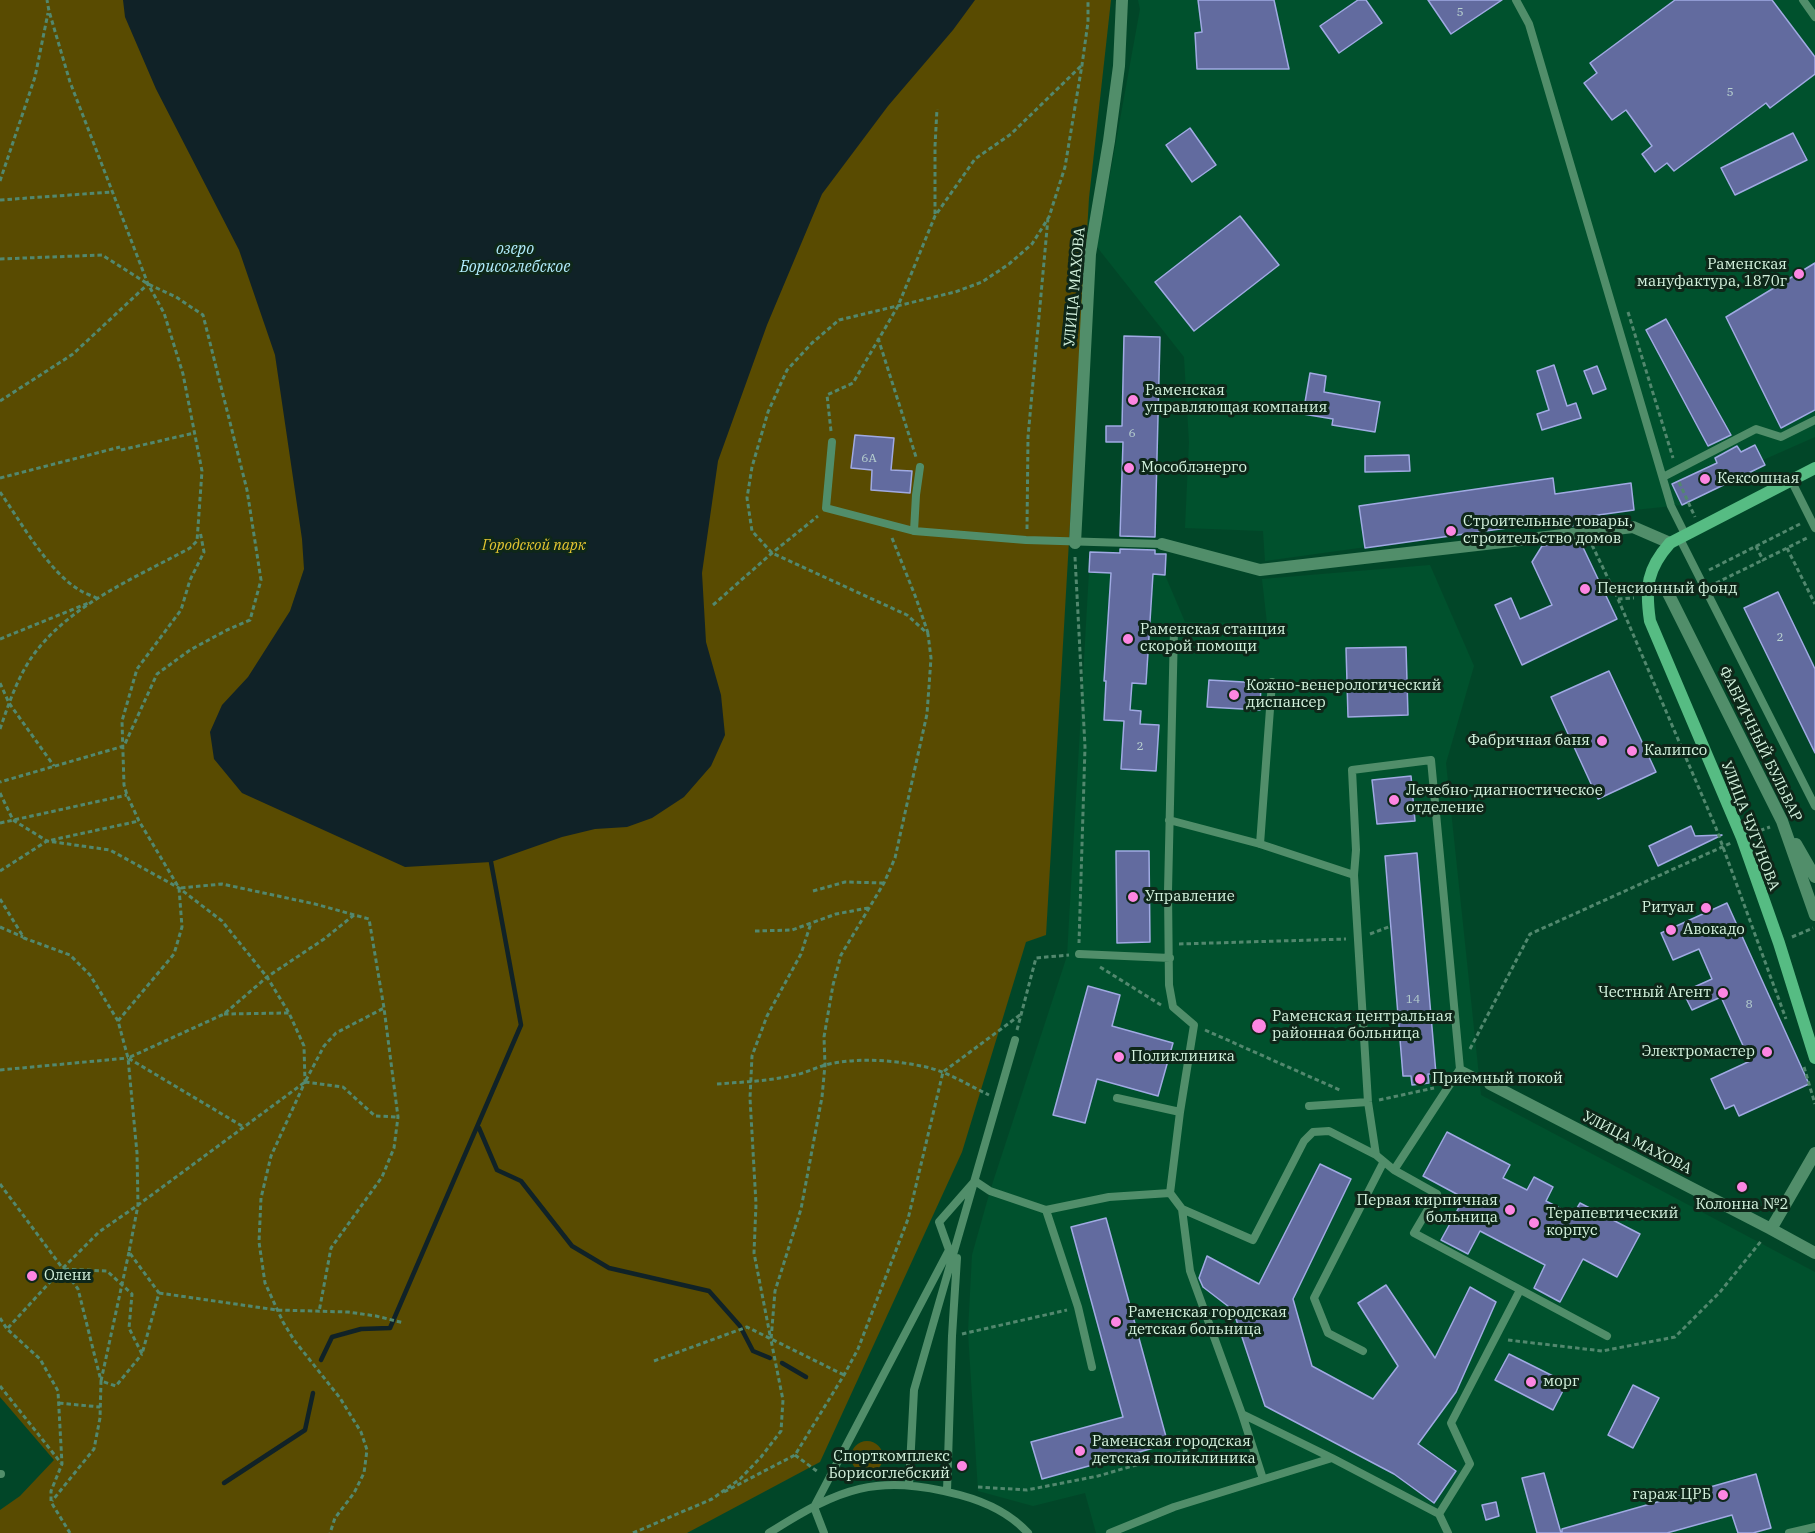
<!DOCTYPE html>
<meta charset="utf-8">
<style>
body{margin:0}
canvas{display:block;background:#014628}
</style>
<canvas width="1815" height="1533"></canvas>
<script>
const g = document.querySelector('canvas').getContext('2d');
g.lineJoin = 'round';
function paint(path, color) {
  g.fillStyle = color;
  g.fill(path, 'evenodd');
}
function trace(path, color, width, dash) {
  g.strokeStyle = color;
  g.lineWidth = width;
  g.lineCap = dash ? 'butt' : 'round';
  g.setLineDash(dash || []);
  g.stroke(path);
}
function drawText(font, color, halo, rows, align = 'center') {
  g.font = font + ' "IBM Plex Serif",serif';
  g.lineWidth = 6;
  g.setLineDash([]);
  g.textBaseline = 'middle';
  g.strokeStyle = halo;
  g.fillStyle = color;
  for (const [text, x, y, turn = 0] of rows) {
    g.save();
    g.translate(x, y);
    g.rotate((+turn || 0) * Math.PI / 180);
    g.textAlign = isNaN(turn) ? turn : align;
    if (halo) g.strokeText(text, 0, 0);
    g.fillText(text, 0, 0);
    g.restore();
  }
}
paint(new Path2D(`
 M 1138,0 L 1815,0 L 1815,437 L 1763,460 L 1765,465 L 1682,505 L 1634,510 L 1265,561 L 1263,531 L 1185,528 L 1189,442 L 1184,357 L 1097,247 L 1140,9 Z
 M 1430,565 L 1474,666 L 1446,763 L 1481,1095 L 1815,1272 L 1815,1533 L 1096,1533 L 1085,1493 L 1033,1506 L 978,1491 L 968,1332 L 972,1255 L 990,1191 L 1067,956 L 1089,572 L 1165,575 L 1185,622 L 1267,623 L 1262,579 Z`), '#00512d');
paint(new Path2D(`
 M 0,0 L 1111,0 L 1089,198 L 1046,935 L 1026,942 L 962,1152 L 820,1462 L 687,1533 L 0,1533 L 0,1510 L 20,1496 L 54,1460 L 0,1397 Z
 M851 1457a16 16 0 1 1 32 0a16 16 0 1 1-32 0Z`), '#594b01');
paint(new Path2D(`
 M 123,0 L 975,0 L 953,30 L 888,106 L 822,194 L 767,325 L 718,461 L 702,573 L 706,642 L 721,695 L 725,735 L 711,766 L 684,797 L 652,818 L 627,827 L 595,829 L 562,837 L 491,862 L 405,867 L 242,793 L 214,759 L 210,732 L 222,705 L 248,677 L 290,611 L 304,569 L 302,539 L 275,355 L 239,250 L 156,89 L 125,17 Z`), '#102227');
trace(new Path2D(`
 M 479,1128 L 497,1170 L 521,1181 L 572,1246 L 609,1268 L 709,1291 L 740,1326 L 753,1351 L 770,1358
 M 321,1360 L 332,1337 L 361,1329 L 390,1328 L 521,1025 L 491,862
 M 782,1363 L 806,1377
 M 224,1483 L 305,1430 L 313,1393`), '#102227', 4.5);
const building = new Path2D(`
 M 1198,0 L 1274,0 L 1289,69 L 1197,69 L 1195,33 L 1202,32 Z
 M 1358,0 L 1366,0 L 1382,23 L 1339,53 L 1320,26 Z
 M 1428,0 L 1502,0 L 1451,34 Z
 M 1675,0 L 1772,0 L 1815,57 L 1815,74 L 1770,108 L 1766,103 L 1674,171 L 1667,163 L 1655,172 L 1642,154 L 1652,146 L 1626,110 L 1612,120 L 1584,83 L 1597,73 L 1590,63 Z
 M 1190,128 L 1216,165 L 1192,182 L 1166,145 Z
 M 1793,133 L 1807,160 L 1735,195 L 1721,168 Z
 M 1240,216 L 1279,265 L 1194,331 L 1155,282 Z
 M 1815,263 L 1815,410 L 1781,428 L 1726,317 Z
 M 1666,319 L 1731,435 L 1708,446 L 1646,330 Z
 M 1124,336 L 1160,337 L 1155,537 L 1120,536 L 1123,442 L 1106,442 L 1106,426 L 1122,426 Z
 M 1554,365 L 1567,406 L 1576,403 L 1581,418 L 1542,430 L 1537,414 L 1549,410 L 1537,371 Z
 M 1597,366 L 1606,389 L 1593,394 L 1584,371 Z
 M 1310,373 L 1326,376 L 1324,392 L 1380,402 L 1375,432 L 1332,425 L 1333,419 L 1303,414 Z
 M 855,435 L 894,438 L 891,470 L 912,471 L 910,493 L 871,490 L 872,470 L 851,468 Z
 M 1755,445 L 1765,465 L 1682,505 L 1672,484 L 1717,463 L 1715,458 L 1737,446 L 1741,452 Z
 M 1409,455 L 1410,471 L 1365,472 L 1365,456 Z
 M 1553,478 L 1555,494 L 1631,483 L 1634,510 L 1570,519 L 1573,526 L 1553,528 L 1557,521 L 1365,548 L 1359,506 Z
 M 1580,541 L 1617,619 L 1522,665 L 1495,605 L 1511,598 L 1520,619 L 1552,605 L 1532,562 L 1542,546 Z
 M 1120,549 L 1155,550 L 1155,554 L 1166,554 L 1165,575 L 1153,574 L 1146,684 L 1132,683 L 1130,710 L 1141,711 L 1140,724 L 1159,725 L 1156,771 L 1121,769 L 1124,721 L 1104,720 L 1106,681 L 1104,681 L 1111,573 L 1089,572 L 1090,552 L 1120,553 Z
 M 1778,592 L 1815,669 L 1815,753 L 1744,608 Z
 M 1406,647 L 1408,715 L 1348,717 L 1346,648 Z
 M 1609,671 L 1656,772 L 1598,799 L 1551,697 Z
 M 1209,680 L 1261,683 L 1260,710 L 1207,707 Z
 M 1411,776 L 1415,821 L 1377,824 L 1372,780 Z
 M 1691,826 L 1695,836 L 1722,835 L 1658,866 L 1649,846 Z
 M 1116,851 L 1149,851 L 1150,942 L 1117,943 Z
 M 1417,853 L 1436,1074 L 1428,1074 L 1429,1083 L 1412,1085 L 1411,1076 L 1403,1076 L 1385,856 Z
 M 1727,903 L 1809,1084 L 1739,1116 L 1734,1105 L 1725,1109 L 1711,1079 L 1750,1061 L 1721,997 L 1692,1010 L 1683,992 L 1712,979 L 1699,949 L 1673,960 L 1661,933 Z
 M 1088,986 L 1120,995 L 1112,1026 L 1173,1043 L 1158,1096 L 1097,1079 L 1085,1123 L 1053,1115 Z
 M 1447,1132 L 1510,1165 L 1503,1178 L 1527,1190 L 1534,1177 L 1553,1187 L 1546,1201 L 1573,1215 L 1580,1203 L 1640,1234 L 1617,1277 L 1583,1259 L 1560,1302 L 1534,1288 L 1545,1265 L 1480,1231 L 1468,1254 L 1441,1240 L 1464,1198 L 1423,1176 Z
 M 1320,1164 L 1351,1179 L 1293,1299 L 1312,1366 L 1373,1399 L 1398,1366 L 1358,1303 L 1386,1285 L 1435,1358 L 1470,1287 L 1496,1302 L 1456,1392 L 1418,1444 L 1456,1471 L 1434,1503 L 1394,1474 L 1265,1406 L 1233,1310 L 1203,1287 L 1199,1278 L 1207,1256 L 1259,1284 Z
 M 1106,1218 L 1168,1444 L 1042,1479 L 1031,1442 L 1123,1417 L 1071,1227 Z
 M 1509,1354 L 1567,1383 L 1553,1410 L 1495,1380 Z
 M 1633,1385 L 1659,1398 L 1633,1448 L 1608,1435 Z
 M 1544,1473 L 1561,1533 L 1537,1533 L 1522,1478 Z
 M 1756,1474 L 1771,1528 L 1753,1533 L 1738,1533 L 1732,1515 L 1667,1533 L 1562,1533 L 1562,1529 Z
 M 1496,1502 L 1499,1516 L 1486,1520 L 1482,1505 Z`);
paint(building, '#626b9f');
trace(building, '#a0aae3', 1.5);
trace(new Path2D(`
 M 0,181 L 35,77 L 48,13
 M 0,200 L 112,192
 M 935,214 L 935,146 L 937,109
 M 0,259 L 102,255 L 148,284 L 176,297 L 203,315 L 247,490 L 261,580 L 250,620 L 227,630 L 190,650 L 157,674 L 124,746 L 0,782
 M 1628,312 L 1673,458
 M 878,338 L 916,457
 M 0,401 L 73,354 L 148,284
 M 831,431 L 827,395 L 853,383 L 898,306 L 935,216 L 975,159 L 1011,134 L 1081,66
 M 121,450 L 194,433
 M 0,478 L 120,447
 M 1679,482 L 1695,517
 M 0,492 C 21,522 49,573 81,591 C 86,594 93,596 98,599
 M 1027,529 L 1028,437 L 1048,218
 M 892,538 L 916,598 L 928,633
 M 1592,545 L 1618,599 L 1716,828 L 1786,1019
 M 1756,546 L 1763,560 L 1809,537
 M 1787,548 L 1815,604
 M 1075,557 L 1085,747 L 1079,943
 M 1709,570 L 1800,524
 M 1716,583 L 1763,560
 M 1618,599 L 1634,598
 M 713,605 L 772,553 L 818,516
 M 0,639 L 91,602
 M 0,683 L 9,703 L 54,766
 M 0,729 C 9,703 18,676 34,654 C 71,604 137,577 190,548 L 197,541 L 202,471 L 183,374 L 164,313 L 148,284 L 70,82 L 49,11 L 47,0
 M 0,793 L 13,820 L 47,841 L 110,850 L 179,888 L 222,921 L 267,977 L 289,1013 L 304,1046 L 305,1082 L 271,1156 L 261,1198 L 259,1242 L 265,1283 L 283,1322 L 294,1340 L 340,1398 L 361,1432 L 367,1450 L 364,1473 L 354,1493 L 335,1518 L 330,1533
 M 0,823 L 127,795
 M 1753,833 L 1770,827
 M 0,871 L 47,841 L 139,821
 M 181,888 L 222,884 L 315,904 L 369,919 L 384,1008 L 398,1117 L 394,1148 L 382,1177 L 331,1248 L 319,1312
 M 813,891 L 845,882 L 884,883
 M 0,899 L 24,938 L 70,955 L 90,975 L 118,1021 L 128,1058 L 137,1153 L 138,1205 L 129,1252 L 159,1293 L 142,1354 L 129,1328 L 132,1294 L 107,1271 L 62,1269 L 7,1329 L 40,1359 L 58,1391 L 62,1464 L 51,1491 L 51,1502 L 70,1533
 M 0,927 L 23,937
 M 755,931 L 792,930 L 836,914 L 868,908
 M 1370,934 L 1391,926
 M 1792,937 L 1813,928
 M 1179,944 L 1346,939
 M 1100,967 L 1161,1005
 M 224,1014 L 289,1013
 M 118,1021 L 174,954 L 182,927 L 179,888 L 139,821 L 127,795 L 124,785 L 122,721 L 137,669 L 181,610 L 190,580 L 204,552 L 200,531
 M 1017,1030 L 1036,958 L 1069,955
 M 1205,1030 L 1342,1091
 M 1470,1049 L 1530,934 L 1731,843
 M 1804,1067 L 1815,1104
 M 0,1070 L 128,1058
 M 305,1082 L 343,1087 L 375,1116 L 398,1117
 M 717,1084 C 743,1082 769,1081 795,1075 C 805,1073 815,1068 825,1065 C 858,1057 893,1060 926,1067 C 948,1072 968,1085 989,1095
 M 1379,1100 L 1434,1088
 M 242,1126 L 128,1058 L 224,1014 L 267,977 L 324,939 L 354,915
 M 0,1184 L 78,1289 L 101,1381 L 100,1418 L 94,1449 L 52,1501
 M 129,1252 L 101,1381 L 116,1386 L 142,1354
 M 63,1268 L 99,1232 L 138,1205 L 305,1082 L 324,1046 L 336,1033 L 384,1008
 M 159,1293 L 277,1310 L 348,1312 L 376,1316 L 404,1323
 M 0,1318 L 7,1329
 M 962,1334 L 1067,1310
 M 770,1335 L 754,1253 L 756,1204 L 750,1098 L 752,1056 L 767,1016 L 801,954 L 811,923
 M 1508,1340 L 1602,1351 L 1675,1337 L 1720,1292 L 1762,1240
 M 654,1361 L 747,1327 L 844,1375
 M 0,1386 L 61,1463
 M 59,1403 L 100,1407
 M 795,1455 L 818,1472
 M 978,1487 L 1027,1490 L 1098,1476 L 1216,1442
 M 724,1492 L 795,1455 L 844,1375 L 858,1349 L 908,1219 L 943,1072 L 1020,1015
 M 633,1533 L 712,1499 L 740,1479 L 761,1457 L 781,1431 L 783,1400 L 771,1340 L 775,1291 L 801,1209 L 822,1097 L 825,1065 L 824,1037 L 833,985 L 841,955 L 884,883 L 895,858 L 927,714 L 931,658 L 928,634 L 907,615 L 772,553 L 752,531 L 747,498 L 752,467 L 768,412 L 787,370 L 812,343 L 839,320 L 955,292 L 982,282 L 1009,264 L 1032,244 L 1049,217 L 1065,167 L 1082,65 L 1088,22 L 1088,0`), '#52886e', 3, [4.5, 3]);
trace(new Path2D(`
 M 1516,0 L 1529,24 L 1671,506 L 1685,534
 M 1803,0 L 1815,17
 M 832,442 L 826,508 L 914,531 L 1026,540 L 1162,544
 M 1663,477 L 1756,429 L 1781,437 L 1815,420
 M 1791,480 L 1815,528
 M 914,531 L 916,495 L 920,467
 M 1679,537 L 1815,806
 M 1169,820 L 1260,844 L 1354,875
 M 1260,844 L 1272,682
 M 1079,954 L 1170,958
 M 1490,1084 L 1460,1069 L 1394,1170 L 1437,1194 L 1414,1233 L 1607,1336
 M 1117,1098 L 1180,1112
 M 1309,1106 L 1368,1102
 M 1394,1170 L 1376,1155 L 1368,1102 L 1354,875 L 1356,850 L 1352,770 L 1431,760 L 1460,1069
 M 1170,1193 L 1180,1112 L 1194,1025 L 1173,1007 L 1169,985 L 1168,891 L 1174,629
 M 1182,1209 L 1190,1271 L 1242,1414 L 1332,1458 L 1439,1514 L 1470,1464 L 1451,1423 L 1520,1290
 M 1046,1210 L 1078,1307 L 1092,1367
 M 1363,1351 L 1328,1333 L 1314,1298 L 1383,1163
 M 1242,1414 L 1263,1479
 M 0,1474 L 1,1474
 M 909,1485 L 914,1390 L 1015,1040
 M 947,1491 L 952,1336 L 957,1258
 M 1439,1514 L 1448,1533
 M 769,1533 C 840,1488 876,1473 960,1495 C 986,1502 1010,1513 1028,1533
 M 824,1533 L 814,1507 L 949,1250 L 939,1222 L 975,1181 L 990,1191 L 1046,1210 L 1109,1197 L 1170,1193 L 1182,1209 L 1253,1240 L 1304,1141 L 1313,1132 L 1329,1131 L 1376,1155
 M 1110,1533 L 1174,1507 L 1332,1458
 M 1789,1533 L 1815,1527`), '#518e6a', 8);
trace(new Path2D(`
 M 1075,543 L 1090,254 L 1109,141 L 1119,66 L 1122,0
 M 1162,544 L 1260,570 L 1633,527 L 1670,543
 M 1667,591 L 1782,821 L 1815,915
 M 1796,844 L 1815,877
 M 1490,1084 L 1771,1229
 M 1815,1153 L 1771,1229 L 1815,1253`), '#518e6a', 12);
trace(new Path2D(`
 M 1815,468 L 1670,543 C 1647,569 1645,587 1650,621 L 1742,838 L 1779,943 L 1815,1058`), '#56bc83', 12);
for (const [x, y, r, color] of [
 [1799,274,6,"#fd86e2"],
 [1133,400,6,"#fd86e2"],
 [1129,468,6,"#fd86e2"],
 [1705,479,6,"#fd86e2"],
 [1451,531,6,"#fd86e2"],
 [1585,589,6,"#fd86e2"],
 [1128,639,6,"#fd86e2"],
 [1234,695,6,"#fd86e2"],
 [1602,741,6,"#fd86e2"],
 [1632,751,6,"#fd86e2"],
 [1394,800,6,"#fd86e2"],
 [1133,897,6,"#fd86e2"],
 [1706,908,6,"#fd86e2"],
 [1671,930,6,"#fd86e2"],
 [1723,993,6,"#fd86e2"],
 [1259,1026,8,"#fd86e2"],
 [1767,1052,6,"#fd86e2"],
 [1119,1057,6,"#fd86e2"],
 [1420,1079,6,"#fd86e2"],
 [1742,1187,6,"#fd86e2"],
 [1510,1210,6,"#fd86e2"],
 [1534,1223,6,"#fd86e2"],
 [32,1276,6,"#fd86e2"],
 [1116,1322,6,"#fd86e2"],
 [1531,1382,6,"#fd86e2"],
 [1080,1451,6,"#fd86e2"],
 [962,1466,6,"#fd86e2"],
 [1723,1495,6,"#fd86e2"]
]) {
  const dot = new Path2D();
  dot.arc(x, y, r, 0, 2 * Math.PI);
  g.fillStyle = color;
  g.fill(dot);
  trace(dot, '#0e2719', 2);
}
drawText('12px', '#b8d1cf', null, [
 ["5",1460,13],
 ["5",1730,93],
 ["6",1132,434],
 ["6А",869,459],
 ["2",1780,638],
 ["2",1140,747],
 ["14",1413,1000],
 ["8",1749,1005]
]);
drawText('15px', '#d5f3df', '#0e2719', [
 ["Раменская",1787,265,"right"],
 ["мануфактура, 1870г",1787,282,"right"],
 ["Раменская",1145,391],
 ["управляющая компания",1145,408],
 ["Мособлэнерго",1141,468],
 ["Кексошная",1717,479],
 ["Строительные товары,",1463,522],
 ["строительство домов",1463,539],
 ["Пенсионный фонд",1597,589],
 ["Раменская станция",1140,630],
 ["скорой помощи",1140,647],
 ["Кожно-венерологический",1246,686],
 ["диспансер",1246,703],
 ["Фабричная баня",1590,741,"right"],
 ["Калипсо",1644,751],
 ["Лечебно-диагностическое",1406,791],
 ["отделение",1406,808],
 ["Управление",1145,897],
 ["Ритуал",1694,908,"right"],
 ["Авокадо",1683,930],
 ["Честный Агент",1711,993,"right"],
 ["Раменская центральная",1272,1017],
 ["районная больница",1272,1034],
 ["Электромастер",1755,1052,"right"],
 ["Поликлиника",1131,1057],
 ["Приемный покой",1432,1079],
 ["Первая кирпичная",1498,1201,"right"],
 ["больница",1498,1218,"right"],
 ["Колонна №2",1742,1205,"center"],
 ["Терапевтический",1546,1214],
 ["корпус",1546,1231],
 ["Олени",44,1276],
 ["Раменская городская",1128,1313],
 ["детская больница",1128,1330],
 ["морг",1543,1382],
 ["Раменская городская",1092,1442],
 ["детская поликлиника",1092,1459],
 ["Спорткомплекс",950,1457,"right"],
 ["Борисоглебский",950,1474,"right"],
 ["гараж ЦРБ",1711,1495,"right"]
], 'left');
drawText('15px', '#d5f3df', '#0e2719', [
 ["УЛИЦА МАХОВА",1075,287,-85],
 ["ФАБРИЧНЫЙ БУЛЬВАР",1760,744,64],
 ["УЛИЦА ЧУГУНОВА",1750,826,69],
 ["УЛИЦА МАХОВА",1637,1143,27]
]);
drawText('italic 15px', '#e5c632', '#0e2719', [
 ["Городской парк",534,546]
]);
drawText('italic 16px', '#b1ecfc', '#0e2719', [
 ["озеро",515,249],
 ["Борисоглебское",515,267]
]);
</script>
